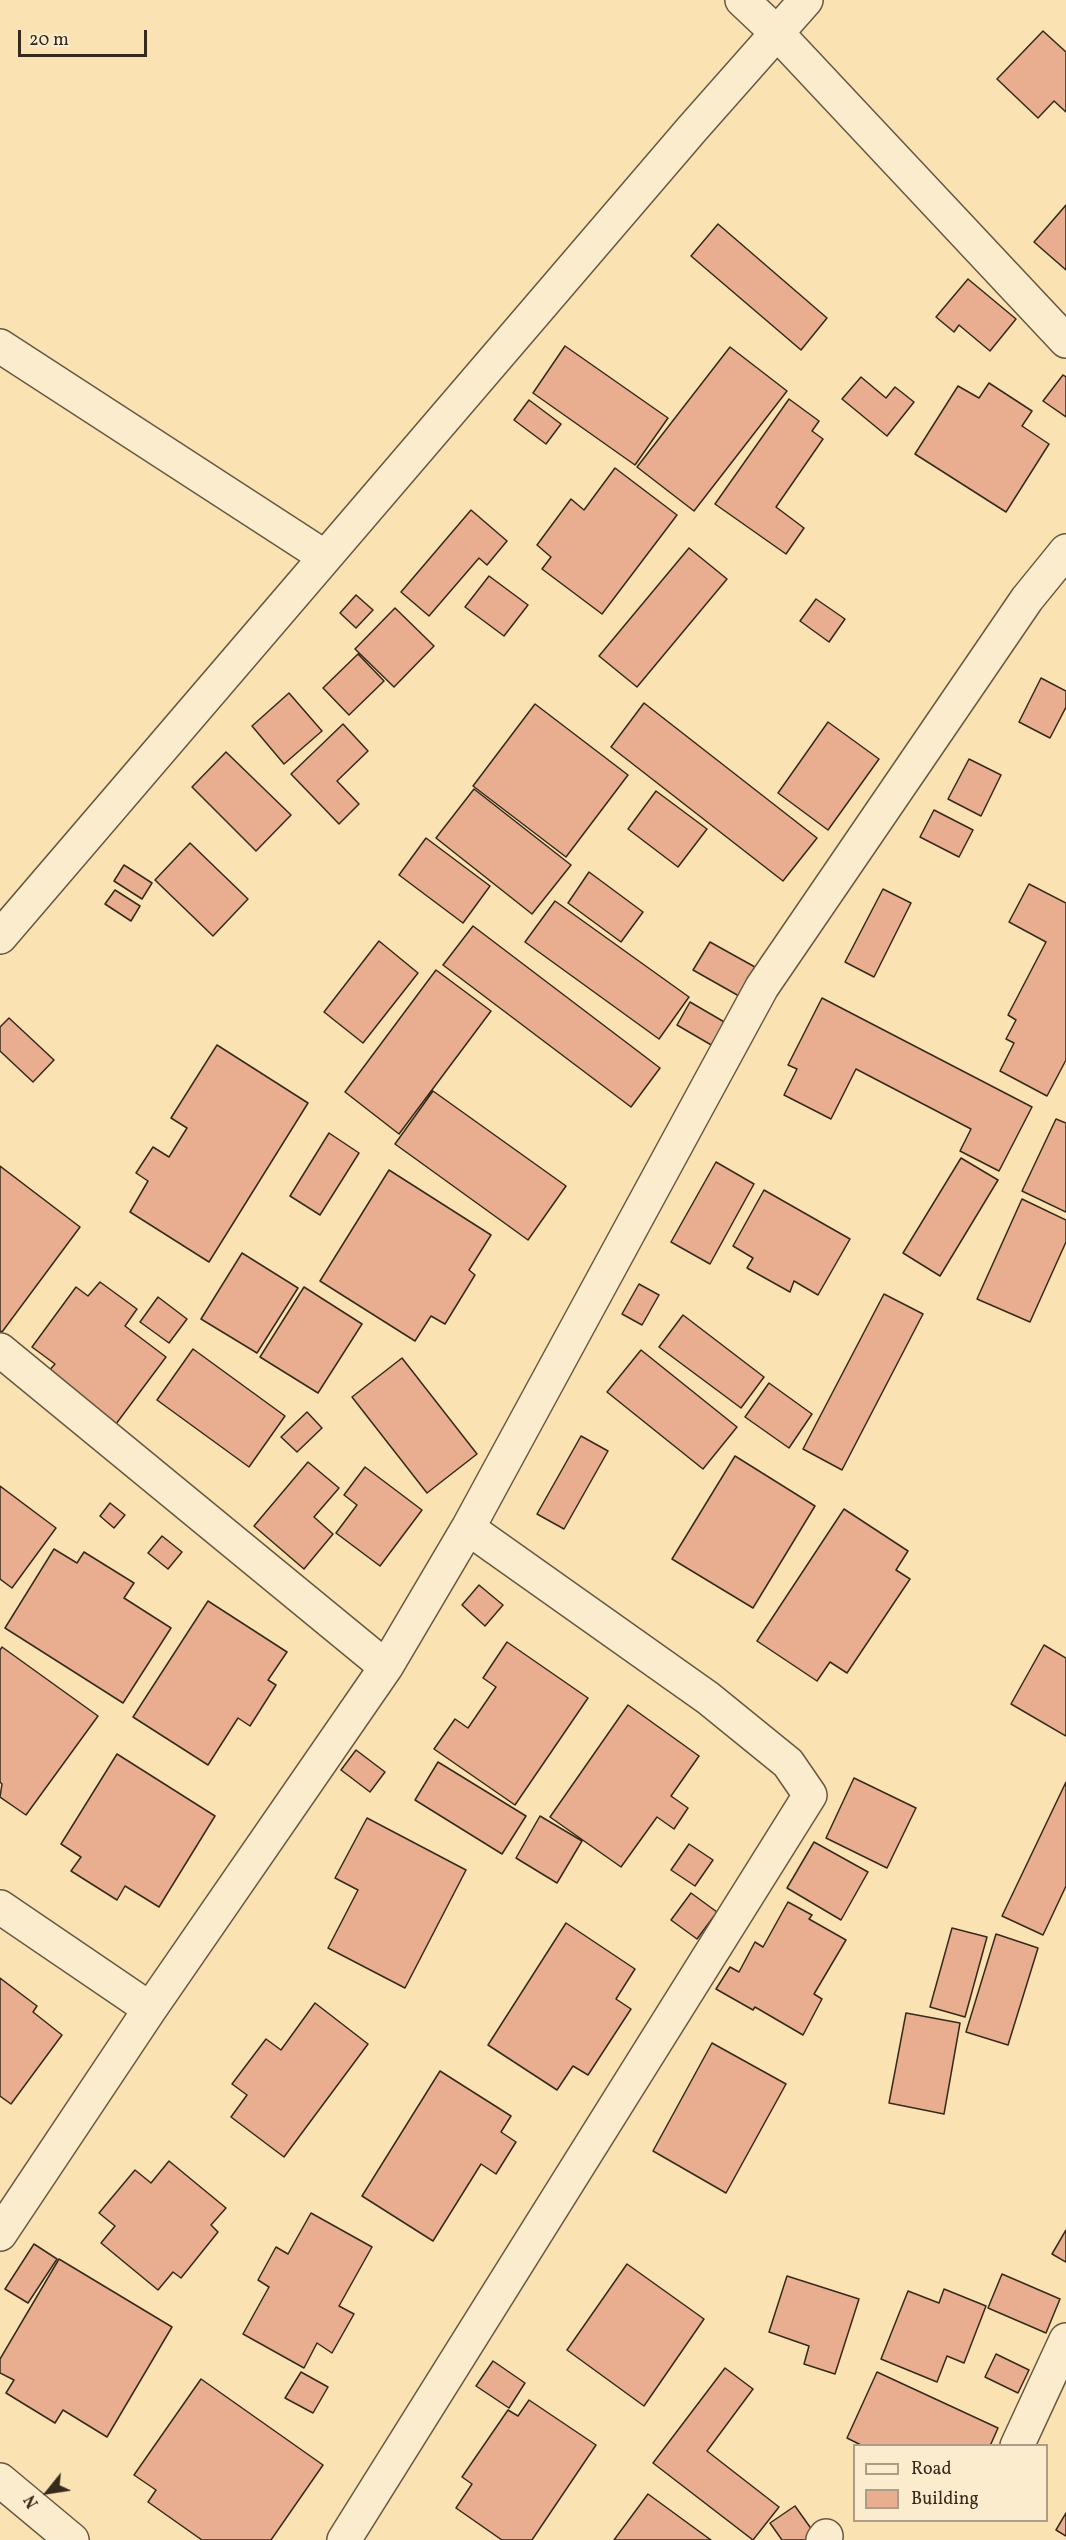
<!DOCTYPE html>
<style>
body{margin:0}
#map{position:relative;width:1066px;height:2540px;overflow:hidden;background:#fae2b3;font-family:Vollkorn,serif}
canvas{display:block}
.legend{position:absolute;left:853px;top:2444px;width:195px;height:78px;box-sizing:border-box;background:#fcecce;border:2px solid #ac9e86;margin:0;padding:8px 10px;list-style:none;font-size:18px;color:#352a1b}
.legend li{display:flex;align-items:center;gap:12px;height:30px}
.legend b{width:30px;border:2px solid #ac9e86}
.north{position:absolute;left:18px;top:2462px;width:60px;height:60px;-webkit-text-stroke:4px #fcecce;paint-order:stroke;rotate:240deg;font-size:16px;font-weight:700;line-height:24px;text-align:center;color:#352a1b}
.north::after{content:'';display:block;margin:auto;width:21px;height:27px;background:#352a1b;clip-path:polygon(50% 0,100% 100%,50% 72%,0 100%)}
.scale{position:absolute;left:18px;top:30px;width:129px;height:27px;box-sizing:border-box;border:3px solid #352a1b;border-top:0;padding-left:8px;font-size:18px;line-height:21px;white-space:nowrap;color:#352a1b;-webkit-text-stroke:4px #fcecce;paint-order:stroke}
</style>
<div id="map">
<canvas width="1066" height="2540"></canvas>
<ul class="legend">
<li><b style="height:8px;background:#fcecce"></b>Road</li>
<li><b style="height:16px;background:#e9ae90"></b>Building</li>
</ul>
<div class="north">N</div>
<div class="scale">20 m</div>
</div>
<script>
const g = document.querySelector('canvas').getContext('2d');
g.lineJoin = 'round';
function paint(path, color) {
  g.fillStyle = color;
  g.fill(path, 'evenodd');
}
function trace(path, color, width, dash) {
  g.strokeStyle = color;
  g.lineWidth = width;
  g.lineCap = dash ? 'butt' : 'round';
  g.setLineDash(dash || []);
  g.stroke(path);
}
const building = new Path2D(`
 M 1043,31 L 1066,52 L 1066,112 L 1054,101 L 1038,118 L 997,79 Z
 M 1066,205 L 1066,270 L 1034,242 Z
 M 718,224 L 827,318 L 801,350 L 691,256 Z
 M 968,279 L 1016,319 L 990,351 L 959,325 L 954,332 L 936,317 Z
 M 565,346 L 668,418 L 635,465 L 533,393 Z
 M 730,347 L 787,391 L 694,511 L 637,467 Z
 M 1063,375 L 1066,377 L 1066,417 L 1043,401 Z
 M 861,377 L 886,398 L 895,387 L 914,402 L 887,436 L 842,399 Z
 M 989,383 L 1032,411 L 1022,426 L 1049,444 L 1006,512 L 915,454 L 958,386 L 979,398 Z
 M 789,399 L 819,421 L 812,431 L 823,439 L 776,507 L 804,528 L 786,554 L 715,504 Z
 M 529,400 L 561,424 L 546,444 L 514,420 Z
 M 615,468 L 677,515 L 602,614 L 542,569 L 551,557 L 537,545 L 571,499 L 584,510 Z
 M 471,510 L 507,541 L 487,565 L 479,558 L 429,616 L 401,592 Z
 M 689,548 L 727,579 L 637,687 L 599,656 Z
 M 489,576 L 528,605 L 504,636 L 465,607 Z
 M 356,595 L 373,610 L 356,628 L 340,613 Z
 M 816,599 L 845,619 L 829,642 L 800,621 Z
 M 395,608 L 434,646 L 394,687 L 355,649 Z
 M 358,654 L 384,681 L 349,715 L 323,688 Z
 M 1041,678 L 1066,691 L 1066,707 L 1050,738 L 1019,722 Z
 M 289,693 L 322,731 L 284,764 L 252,726 Z
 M 644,703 L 817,838 L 783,881 L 611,747 Z
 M 535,704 L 628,775 L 566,857 L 473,786 Z
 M 828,722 L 879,759 L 828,830 L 778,793 Z
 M 343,724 L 368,751 L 337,781 L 359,804 L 339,824 L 291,774 Z
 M 226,752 L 291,815 L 256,851 L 192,787 Z
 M 969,759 L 1001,775 L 981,816 L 948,799 Z
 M 474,789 L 571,865 L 532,914 L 436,838 Z
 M 656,791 L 707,829 L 678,867 L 628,829 Z
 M 934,810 L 973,830 L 959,857 L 920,837 Z
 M 426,838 L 490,886 L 463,923 L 399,875 Z
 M 190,843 L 248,899 L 213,936 L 155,880 Z
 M 124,865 L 152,883 L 142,899 L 114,881 Z
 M 589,872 L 643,912 L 621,942 L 568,903 Z
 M 1029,884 L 1066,903 L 1066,1060 L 1047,1096 L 1000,1071 L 1014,1043 L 1006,1039 L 1016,1020 L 1008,1015 L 1046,942 L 1009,922 Z
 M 883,889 L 911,903 L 874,977 L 845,962 Z
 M 115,890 L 140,906 L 131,921 L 105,904 Z
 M 555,901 L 689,997 L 659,1039 L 525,942 Z
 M 473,926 L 660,1068 L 631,1107 L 443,965 Z
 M 379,941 L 418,973 L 363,1043 L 324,1012 Z
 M 710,942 L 755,967 L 739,996 L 693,970 Z
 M 436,970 L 491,1011 L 399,1134 L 345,1092 Z
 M 822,998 L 1032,1107 L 999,1171 L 960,1151 L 971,1129 L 856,1069 L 831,1119 L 784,1095 L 797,1069 L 788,1065 Z
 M 690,1002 L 726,1023 L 713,1046 L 677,1025 Z
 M 9,1018 L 54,1060 L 33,1082 L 0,1051 L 0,1027 Z
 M 217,1045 L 308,1103 L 209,1262 L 130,1212 L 148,1181 L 136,1173 L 153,1147 L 169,1157 L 187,1128 L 171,1118 Z
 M 433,1091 L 566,1186 L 528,1240 L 395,1144 Z
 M 1056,1119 L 1066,1123 L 1066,1212 L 1022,1191 Z
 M 329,1133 L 359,1153 L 320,1215 L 290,1196 Z
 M 961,1158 L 998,1180 L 940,1276 L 903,1253 Z
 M 716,1162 L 754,1184 L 710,1264 L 671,1242 Z
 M 0,1166 L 80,1227 L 2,1332 L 0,1331 Z
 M 389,1170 L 491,1235 L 469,1270 L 475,1275 L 445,1324 L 431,1316 L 415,1341 L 320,1281 Z
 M 764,1190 L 850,1239 L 818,1295 L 794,1281 L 790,1292 L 747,1268 L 753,1258 L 733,1246 Z
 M 1022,1199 L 1066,1220 L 1066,1242 L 1030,1322 L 977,1299 Z
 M 242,1253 L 298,1288 L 257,1353 L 201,1319 Z
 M 100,1282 L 137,1309 L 125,1326 L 166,1357 L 116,1424 L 47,1373 L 55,1364 L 32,1347 L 76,1287 L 88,1296 Z
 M 639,1284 L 659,1295 L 642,1325 L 622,1314 Z
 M 304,1287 L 362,1324 L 318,1393 L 260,1357 Z
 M 884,1294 L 923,1314 L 842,1470 L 803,1449 Z
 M 158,1297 L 187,1319 L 169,1343 L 140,1322 Z
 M 683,1315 L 764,1377 L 741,1408 L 659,1347 Z
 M 193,1349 L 285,1416 L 249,1467 L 157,1400 Z
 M 641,1350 L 737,1427 L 703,1469 L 607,1392 Z
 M 402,1358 L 477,1454 L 427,1493 L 352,1397 Z
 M 769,1383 L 812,1414 L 789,1448 L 745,1417 Z
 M 307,1412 L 322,1428 L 297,1452 L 281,1437 Z
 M 581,1436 L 608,1451 L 564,1529 L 537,1514 Z
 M 735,1456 L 815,1506 L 753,1608 L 672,1559 Z
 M 308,1462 L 339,1488 L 314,1517 L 333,1534 L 304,1569 L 254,1526 Z
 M 365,1467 L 422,1510 L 380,1566 L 336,1533 L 357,1505 L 344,1495 Z
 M 0,1486 L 56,1528 L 12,1588 L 0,1579 Z
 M 110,1503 L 125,1515 L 114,1528 L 100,1516 Z
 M 844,1509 L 908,1551 L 896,1570 L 910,1579 L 847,1673 L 830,1662 L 817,1681 L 757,1641 Z
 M 162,1536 L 182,1552 L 168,1569 L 148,1553 Z
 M 54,1549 L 77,1563 L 84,1552 L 134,1583 L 124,1598 L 171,1628 L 123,1703 L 5,1628 Z
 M 479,1585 L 503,1605 L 485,1626 L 462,1605 Z
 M 208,1601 L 287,1652 L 268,1680 L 276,1685 L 250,1726 L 238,1718 L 208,1765 L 133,1717 Z
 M 507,1642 L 588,1698 L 515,1805 L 434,1749 L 455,1719 L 468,1728 L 496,1687 L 483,1678 Z
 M 1044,1645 L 1066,1658 L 1066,1736 L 1011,1704 Z
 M 2,1647 L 98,1716 L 26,1815 L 0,1797 L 2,1784 L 0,1782 L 0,1650 Z
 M 628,1705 L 699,1756 L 671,1796 L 688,1808 L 674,1829 L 657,1817 L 621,1867 L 550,1817 Z
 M 356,1750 L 385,1772 L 370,1792 L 341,1770 Z
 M 117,1754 L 215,1816 L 159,1907 L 125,1886 L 117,1900 L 71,1871 L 81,1857 L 61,1844 Z
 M 438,1762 L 526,1816 L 502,1854 L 415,1800 Z
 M 854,1778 L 916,1808 L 887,1868 L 826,1838 Z
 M 1066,1782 L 1066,1886 L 1043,1935 L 1002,1916 Z
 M 540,1816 L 582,1841 L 557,1883 L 516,1858 Z
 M 367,1818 L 466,1870 L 405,1988 L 328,1948 L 358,1890 L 335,1878 Z
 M 814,1842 L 868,1872 L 841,1920 L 787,1888 Z
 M 689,1844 L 713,1860 L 695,1886 L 671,1870 Z
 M 691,1893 L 717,1912 L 697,1939 L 671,1920 Z
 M 788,1902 L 812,1915 L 809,1919 L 846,1940 L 814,1994 L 822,1999 L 803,2035 L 755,2007 L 753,2010 L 716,1989 L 730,1967 L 739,1972 L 755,1942 L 763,1947 Z
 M 566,1923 L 635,1969 L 616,1999 L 631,2009 L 588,2075 L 573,2066 L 557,2090 L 488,2045 Z
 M 952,1928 L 987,1937 L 965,2017 L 930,2007 Z
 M 996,1934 L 1038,1948 L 1008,2045 L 966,2032 Z
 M 0,1978 L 37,2006 L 33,2012 L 62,2035 L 11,2104 L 0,2096 Z
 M 315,2003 L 368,2044 L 284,2157 L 231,2117 L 247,2095 L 232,2084 L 266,2039 L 281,2050 Z
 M 906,2013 L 960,2023 L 944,2114 L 889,2103 Z
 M 712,2043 L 786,2084 L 726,2193 L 653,2151 Z
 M 440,2071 L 511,2116 L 501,2132 L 516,2142 L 496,2174 L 481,2164 L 433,2241 L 362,2196 Z
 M 169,2161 L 226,2208 L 211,2225 L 218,2232 L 181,2278 L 173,2272 L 158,2290 L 101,2243 L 115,2226 L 99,2213 L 135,2170 L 151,2183 Z
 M 311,2213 L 372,2247 L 339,2306 L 354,2314 L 332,2353 L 317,2343 L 304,2368 L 243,2334 L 269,2287 L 258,2280 L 276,2247 L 288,2254 Z
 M 1066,2230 L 1066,2262 L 1052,2254 Z
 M 34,2244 L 57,2259 L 28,2303 L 5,2289 Z
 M 59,2259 L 172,2327 L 107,2437 L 63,2410 L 55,2423 L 6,2393 L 14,2380 L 0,2373 L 0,2359 Z
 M 627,2264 L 704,2319 L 644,2406 L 567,2350 Z
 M 1002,2274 L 1060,2299 L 1046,2333 L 988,2308 Z
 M 787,2276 L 859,2299 L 835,2374 L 804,2364 L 809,2346 L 769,2332 Z
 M 944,2289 L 986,2306 L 964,2363 L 947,2356 L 937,2382 L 881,2359 L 908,2291 L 939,2303 Z
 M 996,2354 L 1029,2370 L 1018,2393 L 985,2377 Z
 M 493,2361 L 525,2383 L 509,2408 L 476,2386 Z
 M 725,2368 L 753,2389 L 707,2451 L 779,2507 L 753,2540 L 653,2463 Z
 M 301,2372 L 328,2387 L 313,2413 L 285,2398 Z
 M 877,2372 L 998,2428 L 990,2446 L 863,2446 L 847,2438 Z
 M 201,2379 L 323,2465 L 271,2540 L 202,2540 L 148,2502 L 156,2490 L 134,2475 Z
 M 529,2400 L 596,2445 L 532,2540 L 502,2540 L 456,2508 L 472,2484 L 462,2477 L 508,2410 L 518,2416 Z
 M 648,2494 L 711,2540 L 614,2540 Z
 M 795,2506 L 815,2534 L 807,2540 L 782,2540 L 770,2523 Z
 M 1066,2513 L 1066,2536 L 1056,2530 Z`);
paint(building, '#e9ae90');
trace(building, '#352a1b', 1.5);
const minor = new Path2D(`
 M 742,0 L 777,33 L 1066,341
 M 0,346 L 325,557
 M 0,937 L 692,129 L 806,0
 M 0,1350 L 386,1667
 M 0,1907 L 150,2009
 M 0,2234 L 150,2009 L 386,1667 L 468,1528 L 762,987 L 1027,599 L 1066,551
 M 1017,2446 L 1066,2340
 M 0,2480 L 72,2540
 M 344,2540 L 810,1795 L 788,1763 L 708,1698 L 468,1528
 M 823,2540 L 826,2536`);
trace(minor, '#665841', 36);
trace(minor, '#fcecce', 33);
</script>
